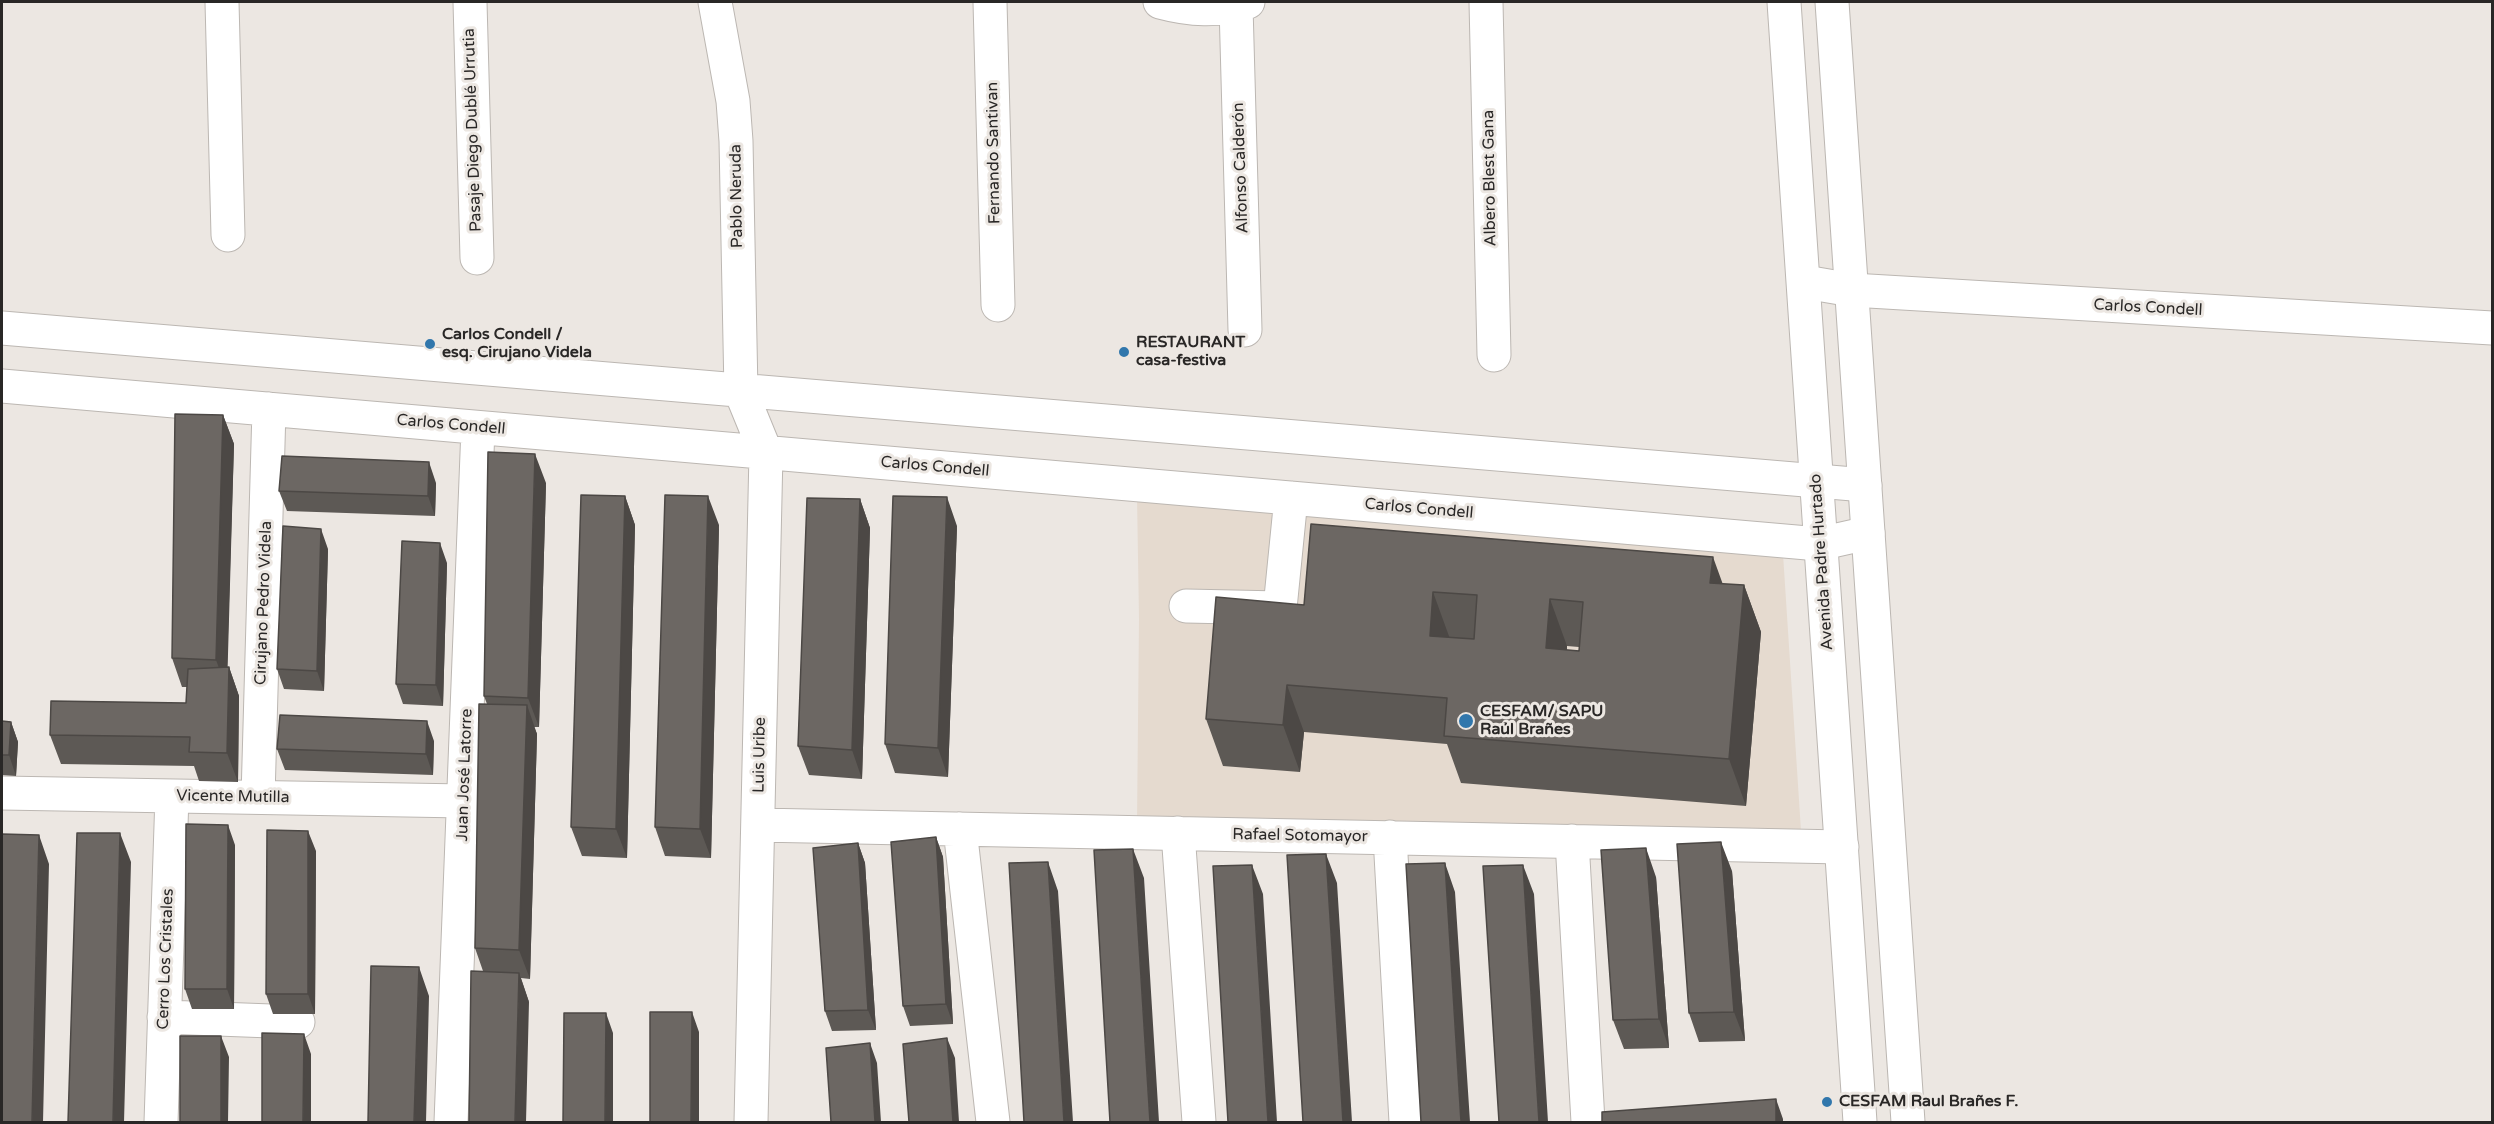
<!DOCTYPE html>
<meta charset="utf-8">
<style>
body{margin:0}
#map{position:relative;width:2494px;height:1124px;overflow:hidden;background:#ece7e2;font-family:"Varela Round",sans-serif}
canvas{display:block}
.frame{position:absolute;inset:0;border:3px solid #292726;pointer-events:none}
</style>
<div id="map">
<canvas width="2494" height="1124"></canvas>
<div class="frame"></div>
</div>
<script>
const g = document.querySelector('canvas').getContext('2d');
g.lineJoin = 'round';
function paint(path, color) {
  g.fillStyle = color;
  g.fill(path, 'evenodd');
}
function trace(path, color, width, dash) {
  g.strokeStyle = color;
  g.lineWidth = width;
  g.lineCap = dash ? 'butt' : 'round';
  g.setLineDash(dash || []);
  g.stroke(path);
}
function drawText(font, color, halo, rows, align = 'center') {
  g.font = font + ' "Varela Round",sans-serif';
  g.lineWidth = 6;
  g.setLineDash([]);
  g.textBaseline = 'middle';
  g.strokeStyle = halo;
  g.fillStyle = color;
  for (const [text, x, y, turn = 0] of rows) {
    g.save();
    g.translate(x, y);
    g.rotate((+turn || 0) * Math.PI / 180);
    g.textAlign = isNaN(turn) ? turn : align;
    if (halo) g.strokeText(text, 0, 0);
    g.fillText(text, 0, 0);
    g.restore();
  }
}
paint(new Path2D(`
 M 1137,496 L 1783,554 L 1801,831 L 1137,823 L 1139,619 Z`), '#e5dacf');
const minor = new Path2D(`
 M 222,2 L 228,235
 M 470,2 L 477,258
 M 715,2 L 733,101 L 736,141 L 741,392 L 766,453 L 751,1122
 M 990,2 L 998,305
 M 1160,2 C 1190,10 1218,12 1248,2
 M 1486,2 L 1494,355
 M 1236,6 L 1245,330
 M 1805,282 L 1852,290 L 2492,328
 M 2,328 L 1865,485
 M 2,386 L 1819,544 L 1868,533
 M 1186,606 L 1280,608 L 1291,498
 M 2,793 L 464,801
 M 258,797 L 269,409
 M 758,825 L 1842,847
 M 960,829 L 993,1122
 M 1178,833 L 1199,1122
 M 1390,837 L 1406,1122
 M 1572,841 L 1588,1122
 M 164,1017 L 298,1022
 M 161,1122 L 172,796
 M 451,1122 L 478,428`);
const major = new Path2D(`
 M 1784,2 L 1860,1122
 M 1832,2 L 1908,1122`);
trace(minor, '#bcb7b2', 35);
trace(major, '#bcb7b2', 35);
trace(minor, '#fff', 33);
trace(major, '#fff', 33);
paint(new Path2D(`
 M 223,415 L 234,444 L 227,667 L 229,667 L 239,696 L 238,782 L 199,781 L 194,766 L 61,764 L 50,735 L 186,703 L 187,687 L 182,687 L 172,658 Z
 M 436,483 L 435,516 L 287,511 L 279,491 Z
 M 546,483 L 539,727 L 534,727 L 537,734 L 530,979 L 521,978 L 529,1002 L 483,971 L 475,948 L 487,704 L 484,696 Z
 M 625,496 L 635,525 L 627,858 L 582,856 L 571,827 Z
 M 860,499 L 870,528 L 862,779 L 809,775 L 798,746 Z
 M 1311,524 L 1722,584 L 1744,585 L 1761,632 L 1746,806 L 1461,783 L 1447,744 L 1304,732 L 1300,772 L 1223,766 L 1206,719 L 1304,605 ZM 1567,646 L 1579,647 L 1579,651 L 1567,650 Z
 M 719,525 L 711,858 L 665,856 L 655,827 Z
 M 957,526 L 948,777 L 895,773 L 885,744 Z
 M 328,549 L 324,691 L 284,689 L 277,669 Z
 M 447,563 L 443,706 L 403,704 L 396,684 Z
 M 2,721 L 11,722 L 18,742 L 16,776 L 2,775 Z
 M 434,741 L 433,775 L 285,770 L 277,749 Z
 M 936,837 L 943,857 L 953,1024 L 910,1026 L 903,1006 Z
 M 858,843 L 865,863 L 876,1030 L 832,1031 L 825,1011 Z
 M 235,845 L 234,1009 L 192,1009 L 185,989 Z
 M 316,851 L 315,1014 L 273,1014 L 266,994 Z
 M 1732,871 L 1745,1041 L 1699,1042 L 1689,1013 Z
 M 1656,877 L 1669,1048 L 1624,1049 L 1613,1020 Z`), '#5d5955');
paint(new Path2D(`
 M 223,415 L 234,444 L 227,689 L 216,660 Z
 M 535,454 L 546,483 L 539,727 L 528,698 Z
 M 429,462 L 436,483 L 435,516 L 428,496 Z
 M 625,496 L 635,525 L 627,858 L 616,829 Z
 M 708,496 L 719,525 L 711,858 L 700,829 Z
 M 947,497 L 957,526 L 948,777 L 938,748 Z
 M 860,499 L 870,528 L 862,779 L 852,750 Z
 M 321,529 L 328,549 L 324,691 L 317,671 Z
 M 440,543 L 447,563 L 443,706 L 436,685 Z
 M 1713,557 L 1730,604 L 1710,583 Z
 M 1744,585 L 1761,632 L 1746,806 L 1729,759 Z
 M 1433,592 L 1450,639 L 1430,636 Z
 M 1550,599 L 1567,646 L 1563,695 L 1546,648 Z
 M 229,667 L 239,696 L 238,782 L 227,753 Z
 M 1287,685 L 1304,732 L 1300,772 L 1283,725 Z
 M 527,705 L 537,734 L 530,979 L 519,950 Z
 M 427,721 L 434,741 L 433,775 L 426,754 Z
 M 11,722 L 18,742 L 16,776 L 9,755 Z
 M 228,825 L 235,845 L 234,1009 L 227,989 Z
 M 308,831 L 316,851 L 315,1014 L 308,994 Z
 M 120,833 L 131,862 L 124,1122 L 113,1122 Z
 M 39,835 L 49,864 L 43,1122 L 32,1122 Z
 M 936,837 L 943,857 L 953,1024 L 946,1004 Z
 M 1721,842 L 1732,871 L 1745,1041 L 1734,1012 Z
 M 858,843 L 865,863 L 876,1030 L 868,1010 Z
 M 1646,848 L 1656,877 L 1669,1048 L 1659,1019 Z
 M 1133,849 L 1144,878 L 1159,1122 L 1150,1122 Z
 M 1326,854 L 1337,883 L 1352,1122 L 1343,1122 Z
 M 1048,862 L 1058,891 L 1073,1122 L 1064,1122 Z
 M 1445,863 L 1455,892 L 1470,1122 L 1461,1122 Z
 M 1252,865 L 1263,894 L 1277,1122 L 1268,1122 Z
 M 1523,865 L 1534,894 L 1548,1122 L 1539,1122 Z
 M 419,967 L 429,996 L 426,1122 L 414,1122 Z
 M 519,973 L 529,1002 L 526,1122 L 515,1122 Z
 M 692,1012 L 699,1032 L 699,1122 L 691,1122 Z
 M 606,1013 L 613,1033 L 613,1122 L 605,1122 Z
 M 304,1034 L 311,1054 L 311,1122 L 303,1122 Z
 M 221,1036 L 229,1057 L 228,1122 L 221,1122 Z
 M 947,1038 L 955,1058 L 959,1122 L 953,1122 Z
 M 870,1043 L 877,1063 L 881,1122 L 875,1122 Z
 M 1776,1099 L 1783,1119 L 1783,1122 L 1776,1122 Z`), '#4c4845');
const building = new Path2D(`
 M 175,414 L 223,415 L 216,660 L 172,658 Z
 M 488,452 L 535,454 L 528,698 L 484,696 Z
 M 282,456 L 429,462 L 428,496 L 279,491 Z
 M 581,495 L 625,496 L 616,829 L 571,827 Z
 M 665,495 L 708,496 L 700,829 L 655,827 Z
 M 893,496 L 947,497 L 938,748 L 885,744 Z
 M 807,498 L 860,499 L 852,750 L 798,746 Z
 M 1311,524 L 1713,557 L 1710,583 L 1744,585 L 1729,759 L 1444,736 L 1447,698 L 1287,685 L 1283,725 L 1206,719 L 1216,597 L 1304,605 ZM 1433,592 L 1477,595 L 1474,639 L 1430,636 ZM 1550,599 L 1583,602 L 1579,651 L 1546,648 Z
 M 283,526 L 321,529 L 317,671 L 277,669 Z
 M 402,541 L 440,543 L 436,685 L 396,684 Z
 M 229,667 L 227,753 L 189,752 L 190,737 L 50,735 L 51,701 L 186,703 L 188,669 Z
 M 479,704 L 527,705 L 519,950 L 475,948 Z
 M 280,715 L 427,721 L 426,754 L 277,749 Z
 M 2,721 L 11,722 L 9,755 L 2,755 Z
 M 186,824 L 228,825 L 227,989 L 185,989 Z
 M 267,830 L 308,831 L 308,994 L 266,994 Z
 M 77,833 L 120,833 L 113,1122 L 68,1122 Z
 M 2,834 L 39,835 L 32,1122 L 2,1122 Z
 M 936,837 L 946,1004 L 903,1006 L 891,842 Z
 M 1721,842 L 1734,1012 L 1689,1013 L 1677,844 Z
 M 858,843 L 868,1010 L 825,1011 L 813,848 Z
 M 1646,848 L 1659,1019 L 1613,1020 L 1601,850 Z
 M 1133,849 L 1150,1122 L 1110,1122 L 1094,850 Z
 M 1326,854 L 1343,1122 L 1303,1122 L 1287,855 Z
 M 1048,862 L 1064,1122 L 1024,1122 L 1009,863 Z
 M 1445,863 L 1461,1122 L 1421,1122 L 1406,864 Z
 M 1252,865 L 1268,1122 L 1228,1122 L 1213,866 Z
 M 1523,865 L 1539,1122 L 1499,1122 L 1483,866 Z
 M 371,966 L 419,967 L 414,1122 L 368,1122 Z
 M 471,971 L 519,973 L 515,1122 L 469,1122 Z
 M 650,1012 L 692,1012 L 691,1122 L 650,1122 Z
 M 564,1013 L 606,1013 L 605,1122 L 563,1122 Z
 M 262,1033 L 304,1034 L 303,1122 L 262,1122 Z
 M 180,1036 L 221,1036 L 221,1122 L 180,1122 Z
 M 947,1038 L 953,1122 L 909,1122 L 903,1044 Z
 M 870,1043 L 875,1122 L 831,1122 L 826,1048 Z
 M 1776,1099 L 1776,1122 L 1602,1122 L 1602,1112 Z`);
paint(building, '#6c6763');
trace(building, '#4c4845', 1.5);
for (const [x, y, r, color] of [
 [430,344,6,"#3177ac"],
 [1124,352,6,"#3177ac"],
 [1466,721,8,"#3177ac"],
 [1827,1102,6,"#3177ac"]
]) {
  const dot = new Path2D();
  dot.arc(x, y, r, 0, 2 * Math.PI);
  g.fillStyle = color;
  g.fill(dot);
  trace(dot, '#ece7e2', 2);
}
drawText('16px', '#292726', '#ece7e2', [
 ["Pasaje Diego Dublé Urrutia",473,130,-92],
 ["Fernando Santivan",994,153,-91],
 ["Alfonso Calderón",1241,168,-92],
 ["Albero Blest Gana",1490,178,-91],
 ["Pablo Neruda",737,196,-91],
 ["Carlos Condell",2148,308,3],
 ["Carlos Condell",451,425,5],
 ["Carlos Condell",935,467,5],
 ["Carlos Condell",1419,509,5],
 ["Avenida Padre Hurtado",1822,562,-94],
 ["Cirujano Pedro Videla",264,603,-88],
 ["Luis Uribe",760,755,-89],
 ["Juan José Latorre",465,775,-88],
 ["Vicente Mutilla",233,797,1],
 ["Rafael Sotomayor",1300,836,1],
 ["Cerro Los Cristales",166,959,-88]
]);
drawText('bold 16px', '#292726', '#ece7e2', [
 ["Carlos Condell /",442,335],
 ["esq. Cirujano Videla",442,353],
 ["RESTAURANT",1136,343],
 ["casa-festiva",1136,361],
 ["CESFAM/ SAPU",1480,712],
 ["Raúl Brañes",1480,730],
 ["CESFAM Raul Brañes F.",1839,1102]
], 'left');
</script>
